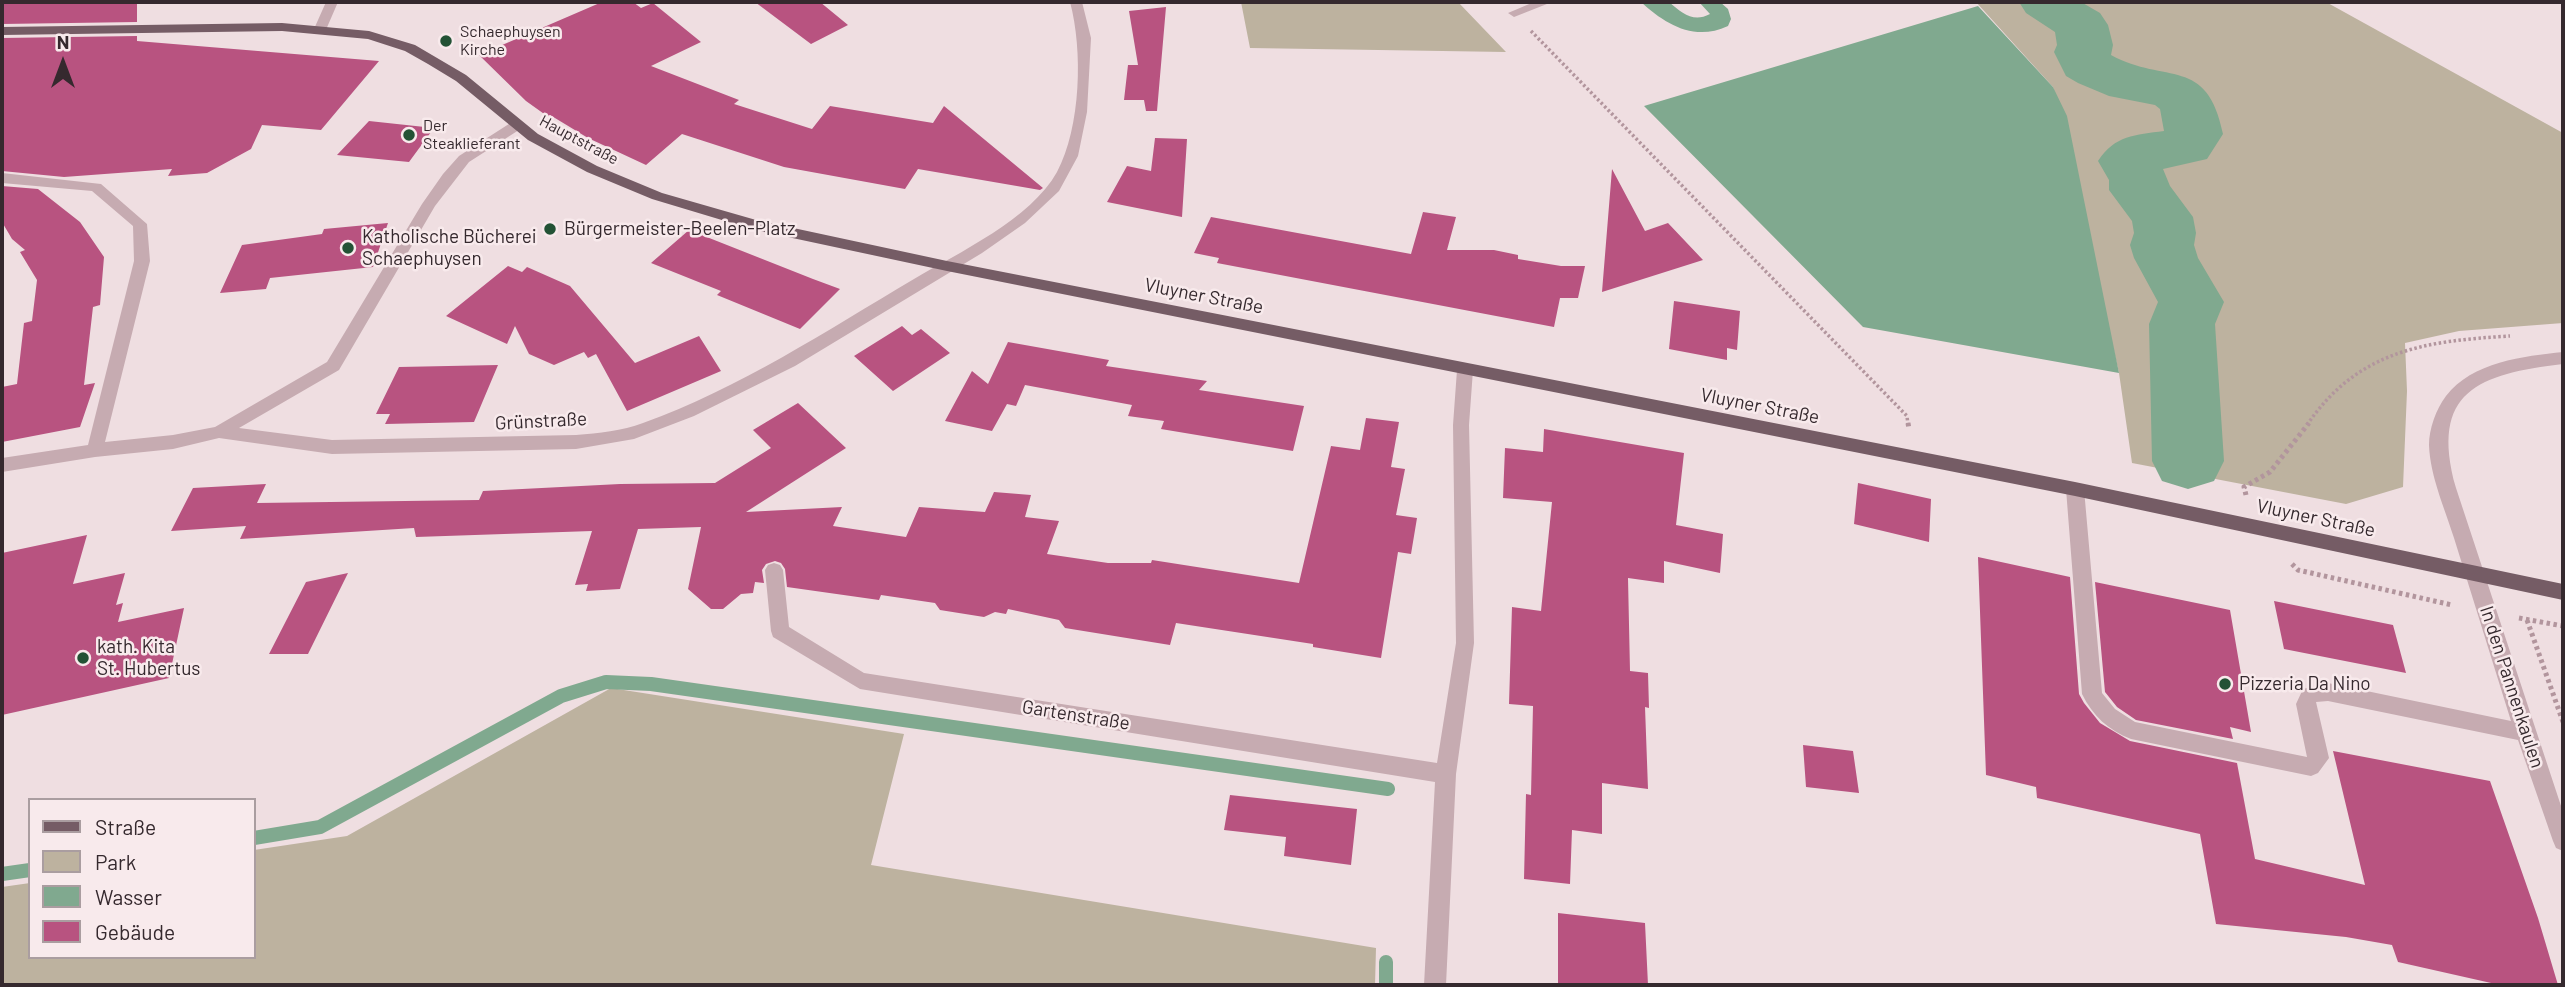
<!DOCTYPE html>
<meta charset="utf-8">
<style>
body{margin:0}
#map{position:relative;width:2565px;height:987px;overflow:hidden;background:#efdee1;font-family:Barlow,sans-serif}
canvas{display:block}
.frame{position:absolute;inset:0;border:4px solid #35292e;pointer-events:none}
.legend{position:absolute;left:28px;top:798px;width:228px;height:161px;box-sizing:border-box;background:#f8eaec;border:2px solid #aa9da0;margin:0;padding:9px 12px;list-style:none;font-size:21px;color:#35292e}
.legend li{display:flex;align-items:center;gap:14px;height:35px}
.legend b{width:35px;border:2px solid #aa9da0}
.north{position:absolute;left:28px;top:28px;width:70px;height:70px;-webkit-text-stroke:5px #f8eaec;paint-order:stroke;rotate:0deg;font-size:19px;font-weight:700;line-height:28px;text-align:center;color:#35292e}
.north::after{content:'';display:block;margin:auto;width:24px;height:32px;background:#35292e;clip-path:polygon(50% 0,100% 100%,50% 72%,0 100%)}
</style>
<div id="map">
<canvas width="2565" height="987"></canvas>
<div class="frame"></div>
<ul class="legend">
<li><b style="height:9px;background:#755c65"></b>Straße</li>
<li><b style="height:19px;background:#bdb29f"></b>Park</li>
<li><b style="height:19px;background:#80a98f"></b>Wasser</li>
<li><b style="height:19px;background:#b85380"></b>Gebäude</li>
</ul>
<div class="north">N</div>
</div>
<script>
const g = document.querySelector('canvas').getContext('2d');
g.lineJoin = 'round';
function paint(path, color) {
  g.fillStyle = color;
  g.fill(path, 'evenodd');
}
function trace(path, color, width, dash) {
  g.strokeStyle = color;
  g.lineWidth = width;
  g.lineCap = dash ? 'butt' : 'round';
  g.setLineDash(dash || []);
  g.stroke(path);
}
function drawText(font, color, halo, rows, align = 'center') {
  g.font = font + ' Barlow,sans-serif';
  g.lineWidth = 5;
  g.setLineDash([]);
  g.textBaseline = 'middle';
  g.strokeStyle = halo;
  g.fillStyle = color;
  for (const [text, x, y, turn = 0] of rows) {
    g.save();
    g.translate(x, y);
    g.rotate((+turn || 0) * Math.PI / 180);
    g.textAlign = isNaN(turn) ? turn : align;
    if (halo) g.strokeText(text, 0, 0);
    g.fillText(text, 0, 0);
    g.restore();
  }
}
paint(new Path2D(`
 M 1241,2 L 1458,2 L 1506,52 L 1250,48 Z
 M 1976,2 L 2326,2 L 2563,133 L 2563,323 L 2459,331 L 2405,343 L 2407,391 L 2403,487 L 2346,504 L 2132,463 L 2119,373 L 2053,87 Z
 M 611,688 L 904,734 L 871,865 L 1376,948 L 1375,985 L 2,985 L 2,887 L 30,883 L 30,957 L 254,957 L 254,850 L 347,836 Z`), '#bdb29f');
paint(new Path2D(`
 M 1641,2 L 1669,2 C 1682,13 1693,23 1710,14 L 1699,2 L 1720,2 L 1728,9 L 1731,19 L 1728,26 C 1694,42 1665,24 1641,2 Z
 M 1978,6 L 2053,87 L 2067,116 L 2119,373 L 1863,327 L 1644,106 Z`), '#80a98f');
trace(new Path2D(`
 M 254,838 L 320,827 L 561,696 L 606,682 L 651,684 L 1388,789
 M 2,874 L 30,870
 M 1386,962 L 1386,985`), '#80a98f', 14);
paint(new Path2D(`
 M 2019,2 L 2081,2 L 2100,13 L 2108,25 L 2113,45 L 2111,55 C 2166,85 2207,55 2223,134 L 2207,159 L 2163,169 L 2170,186 L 2193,217 L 2196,233 L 2194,245 L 2198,258 L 2224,302 L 2215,324 L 2224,461 L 2214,481 L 2188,489 L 2162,481 L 2152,461 L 2149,324 L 2158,302 L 2134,258 L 2130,245 L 2134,233 L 2132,221 L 2109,190 L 2109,180 L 2098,161 C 2115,135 2135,135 2164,131 L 2160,109 L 2155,105 L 2109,96 L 2078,83 L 2066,76 L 2054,52 L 2057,45 L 2055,32 L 2026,13 Z`), '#80a98f');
paint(new Path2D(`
 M 2,2 L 137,2 L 137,22 L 2,24 Z
 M 602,2 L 633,2 L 641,8 L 653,3 L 701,42 L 651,66 L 739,100 L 734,104 L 812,129 L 830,106 L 933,123 L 944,106 L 1043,188 L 1040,190 L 918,169 L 905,189 L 784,167 L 682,134 L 646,165 L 588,138 L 550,115 L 547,116 L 526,101 L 479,55 Z
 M 755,2 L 820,2 L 848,25 L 811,44 Z
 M 1166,7 L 1157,111 L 1146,111 L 1144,100 L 1124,100 L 1128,65 L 1138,65 L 1129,11 Z
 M 137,36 L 137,41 L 379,61 L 321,130 L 262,125 L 251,149 L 207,173 L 168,176 L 172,169 L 64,177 L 2,171 L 2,38 Z
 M 369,121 L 434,128 L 409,162 L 337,155 Z
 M 1155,138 L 1187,139 L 1182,217 L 1107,202 L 1127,166 L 1151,171 Z
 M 1612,169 L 1645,231 L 1668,223 L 1703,260 L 1602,292 Z
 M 2,186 L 38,189 L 80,222 L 104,257 L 100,305 L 93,307 L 84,385 L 95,383 L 80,427 L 2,442 L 2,387 L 17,384 L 24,323 L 32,321 L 37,280 L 20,252 L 25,250 L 12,239 L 2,222 Z
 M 1423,212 L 1456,217 L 1447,250 L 1494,250 L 1518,255 L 1518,259 L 1561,266 L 1585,266 L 1578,298 L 1560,298 L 1554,327 L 1217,263 L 1219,258 L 1194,253 L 1211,217 L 1411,254 Z
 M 388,223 L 373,267 L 270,278 L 266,289 L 220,293 L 242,245 L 322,234 L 324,229 Z
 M 689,230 L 813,279 L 840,289 L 800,329 L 717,295 L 721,291 L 651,263 Z
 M 508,266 L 522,272 L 527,267 L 570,286 L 635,363 L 699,336 L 721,371 L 627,411 L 596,354 L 588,358 L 584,352 L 554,365 L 529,354 L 515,326 L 507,344 L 446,316 Z
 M 1674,301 L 1740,311 L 1737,350 L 1727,348 L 1727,360 L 1669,349 Z
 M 902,326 L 912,335 L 921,329 L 950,353 L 893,391 L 854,356 Z
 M 1008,342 L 1109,360 L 1106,366 L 1207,381 L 1199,390 L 1304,406 L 1293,451 L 1161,429 L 1164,421 L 1128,416 L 1132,405 L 1025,385 L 1016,406 L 1007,404 L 992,431 L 945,421 L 972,371 L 988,384 Z
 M 498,365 L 474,422 L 385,424 L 390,414 L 376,414 L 399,367 Z
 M 798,403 L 846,448 L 746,512 L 842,507 L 833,526 L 906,537 L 919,507 L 985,512 L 994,492 L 1031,495 L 1025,517 L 1059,521 L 1047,554 L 1108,563 L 1151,563 L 1152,560 L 1299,583 L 1331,446 L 1360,450 L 1366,418 L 1399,422 L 1391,467 L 1405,469 L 1396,515 L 1417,518 L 1411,554 L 1398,552 L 1381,658 L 1313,647 L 1313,644 L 1176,623 L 1170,645 L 1065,628 L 1059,620 L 1008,609 L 1006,614 L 995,612 L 984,617 L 940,610 L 935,603 L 881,595 L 879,600 L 787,587 L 785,569 L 781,563 L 775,561 L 766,564 L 762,570 L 764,583 L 755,582 L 753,593 L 741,594 L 723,609 L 711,609 L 688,589 L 701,527 L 638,529 L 620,589 L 586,591 L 588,584 L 575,585 L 592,531 L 416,537 L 414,528 L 240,539 L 246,526 L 171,531 L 193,488 L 266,484 L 257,503 L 479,500 L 483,491 L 620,484 L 715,483 L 771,448 L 753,430 Z
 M 1544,429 L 1684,453 L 1676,525 L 1723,534 L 1720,573 L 1664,561 L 1664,583 L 1628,578 L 1630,671 L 1648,673 L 1649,708 L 1645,707 L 1648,789 L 1602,783 L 1602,834 L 1572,830 L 1570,884 L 1524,879 L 1526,794 L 1531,795 L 1533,706 L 1509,704 L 1512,607 L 1541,611 L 1552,502 L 1503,498 L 1505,448 L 1543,452 Z
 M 1858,483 L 1931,499 L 1929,542 L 1854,524 Z
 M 87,535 L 73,584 L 125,573 L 116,605 L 123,603 L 118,622 L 184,608 L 169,678 L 2,715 L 2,553 Z
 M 1978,557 L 2070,577 L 2079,694 L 2084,703 L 2100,723 L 2130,741 L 2237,763 L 2255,859 L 2365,885 L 2333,751 L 2490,781 L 2538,918 L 2558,985 L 2500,985 L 2398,962 L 2392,945 L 2346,937 L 2216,924 L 2200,834 L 2037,798 L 2036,787 L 1986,775 Z
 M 348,573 L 308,654 L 269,654 L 306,582 Z
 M 2095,582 L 2230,610 L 2251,732 L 2230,727 L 2233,739 L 2136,720 L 2117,707 L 2105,692 Z
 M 2274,601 L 2393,625 L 2406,673 L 2284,649 Z
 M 1803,745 L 1853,751 L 1859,793 L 1806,787 Z
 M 1230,795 L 1357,809 L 1351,865 L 1284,856 L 1286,837 L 1224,830 Z
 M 1558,913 L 1645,923 L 1648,985 L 1558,985 Z`), '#b85380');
trace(new Path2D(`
 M 1531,31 L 1907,416 L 1908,425
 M 2307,425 C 2358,350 2425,341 2510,336`), '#b2959d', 3.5, [2.5, 2.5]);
trace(new Path2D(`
 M 1908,423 L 1909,429
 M 2246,495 L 2244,487 L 2270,472 L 2309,423
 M 2292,564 L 2298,570 L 2452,605
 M 2519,618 L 2563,626
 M 2527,620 L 2563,722`), '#b2959d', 5, [3.5, 3.5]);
paint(new Path2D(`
 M 326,2 L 338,2 L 325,32 L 315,32 L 314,29 Z
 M 1070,2 L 1082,2 L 1091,38 L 1087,112 L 1078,156 L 1059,191 L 1025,223 L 982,253 L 795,366 L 694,416 L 634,439 L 576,449 L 332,454 L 219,438 L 173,449 L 95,457 L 2,472 L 2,458 L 88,445 L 134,261 L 133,226 L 92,191 L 2,183 L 2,173 L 101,184 L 147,224 L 150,261 L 105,442 L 173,435 L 215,427 L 327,362 L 422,204 L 443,174 L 459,156 L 512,122 L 522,122 L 522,128 L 469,162 L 435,206 L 339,370 L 239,428 L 332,440 L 576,435 C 599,433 622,431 643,423 C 740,388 826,331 914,279 C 958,253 1031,219 1057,172 C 1081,127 1083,50 1070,2 Z
 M 1534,2 L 1552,2 L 1514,17 L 1508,13 Z
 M 2563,352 L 2563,364 C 2479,374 2429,391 2456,488 L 2563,812 L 2563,851 L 2556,848 L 2553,841 L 2518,740 L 2328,701 L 2316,702 L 2329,758 L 2318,773 L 2311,776 L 2131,739 C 2108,730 2093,716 2082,694 L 2066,489 L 2069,484 L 2081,484 L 2084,489 L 2102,693 L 2115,709 L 2135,722 L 2307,757 L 2296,704 L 2303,689 L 2328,683 L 2511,721 C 2492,660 2473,599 2454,538 C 2445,509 2430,476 2429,445 C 2429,429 2436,409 2446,396 C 2472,362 2524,356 2563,352 Z
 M 1465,364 L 1473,370 L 1469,425 L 1474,643 L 1456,774 L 1446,985 L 1424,985 L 1435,782 L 860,689 L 773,637 L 771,631 L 765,570 L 768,565 L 774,563 L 780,565 L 783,570 L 789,627 L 864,673 L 1437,763 L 1456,643 L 1453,425 L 1457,370 Z`), '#c6abb1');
paint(new Path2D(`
 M 282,23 L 369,31 L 415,45 L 466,75 L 538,134 L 597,166 L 662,193 L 756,220 L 947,261 L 2075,482 L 2563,584 L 2563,600 L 2075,496 L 947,271 L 755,230 L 652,199 L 587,172 L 528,140 L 456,81 L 428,64 L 405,51 L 368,39 L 282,31 L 2,35 L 2,27 Z`), '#755c65');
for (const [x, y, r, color] of [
 [446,41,7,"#235235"],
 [409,135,7,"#235235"],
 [550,229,7,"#235235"],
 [348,248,7,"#235235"],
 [83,658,7,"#235235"],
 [2225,684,7,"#235235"]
]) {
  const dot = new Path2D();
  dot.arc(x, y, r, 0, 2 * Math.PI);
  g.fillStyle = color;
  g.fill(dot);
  trace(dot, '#f8eaec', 2.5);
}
drawText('16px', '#35292e', '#f8eaec', [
 ["Schaephuysen",460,32],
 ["Kirche",460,50],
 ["Der",423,126],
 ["Steaklieferant",423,144]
], 'left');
drawText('16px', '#35292e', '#f8eaec', [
 ["Hauptstraße",579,140,28]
]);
drawText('19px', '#35292e', '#f8eaec', [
 ["Bürgermeister-Beelen-Platz",564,229],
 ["Katholische Bücherei",362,237],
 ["Schaephuysen",362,259],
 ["kath. Kita",97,647],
 ["St. Hubertus",97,669],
 ["Pizzeria Da Nino",2239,684]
], 'left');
drawText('19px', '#35292e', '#f8eaec', [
 ["Vluyner Straße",1204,296,11],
 ["Vluyner Straße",1760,406,11],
 ["Grünstraße",541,421,-3],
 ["Vluyner Straße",2316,518,12],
 ["In den Pannenkaulen",2512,687,72],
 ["Gartenstraße",1076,715,9]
]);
</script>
